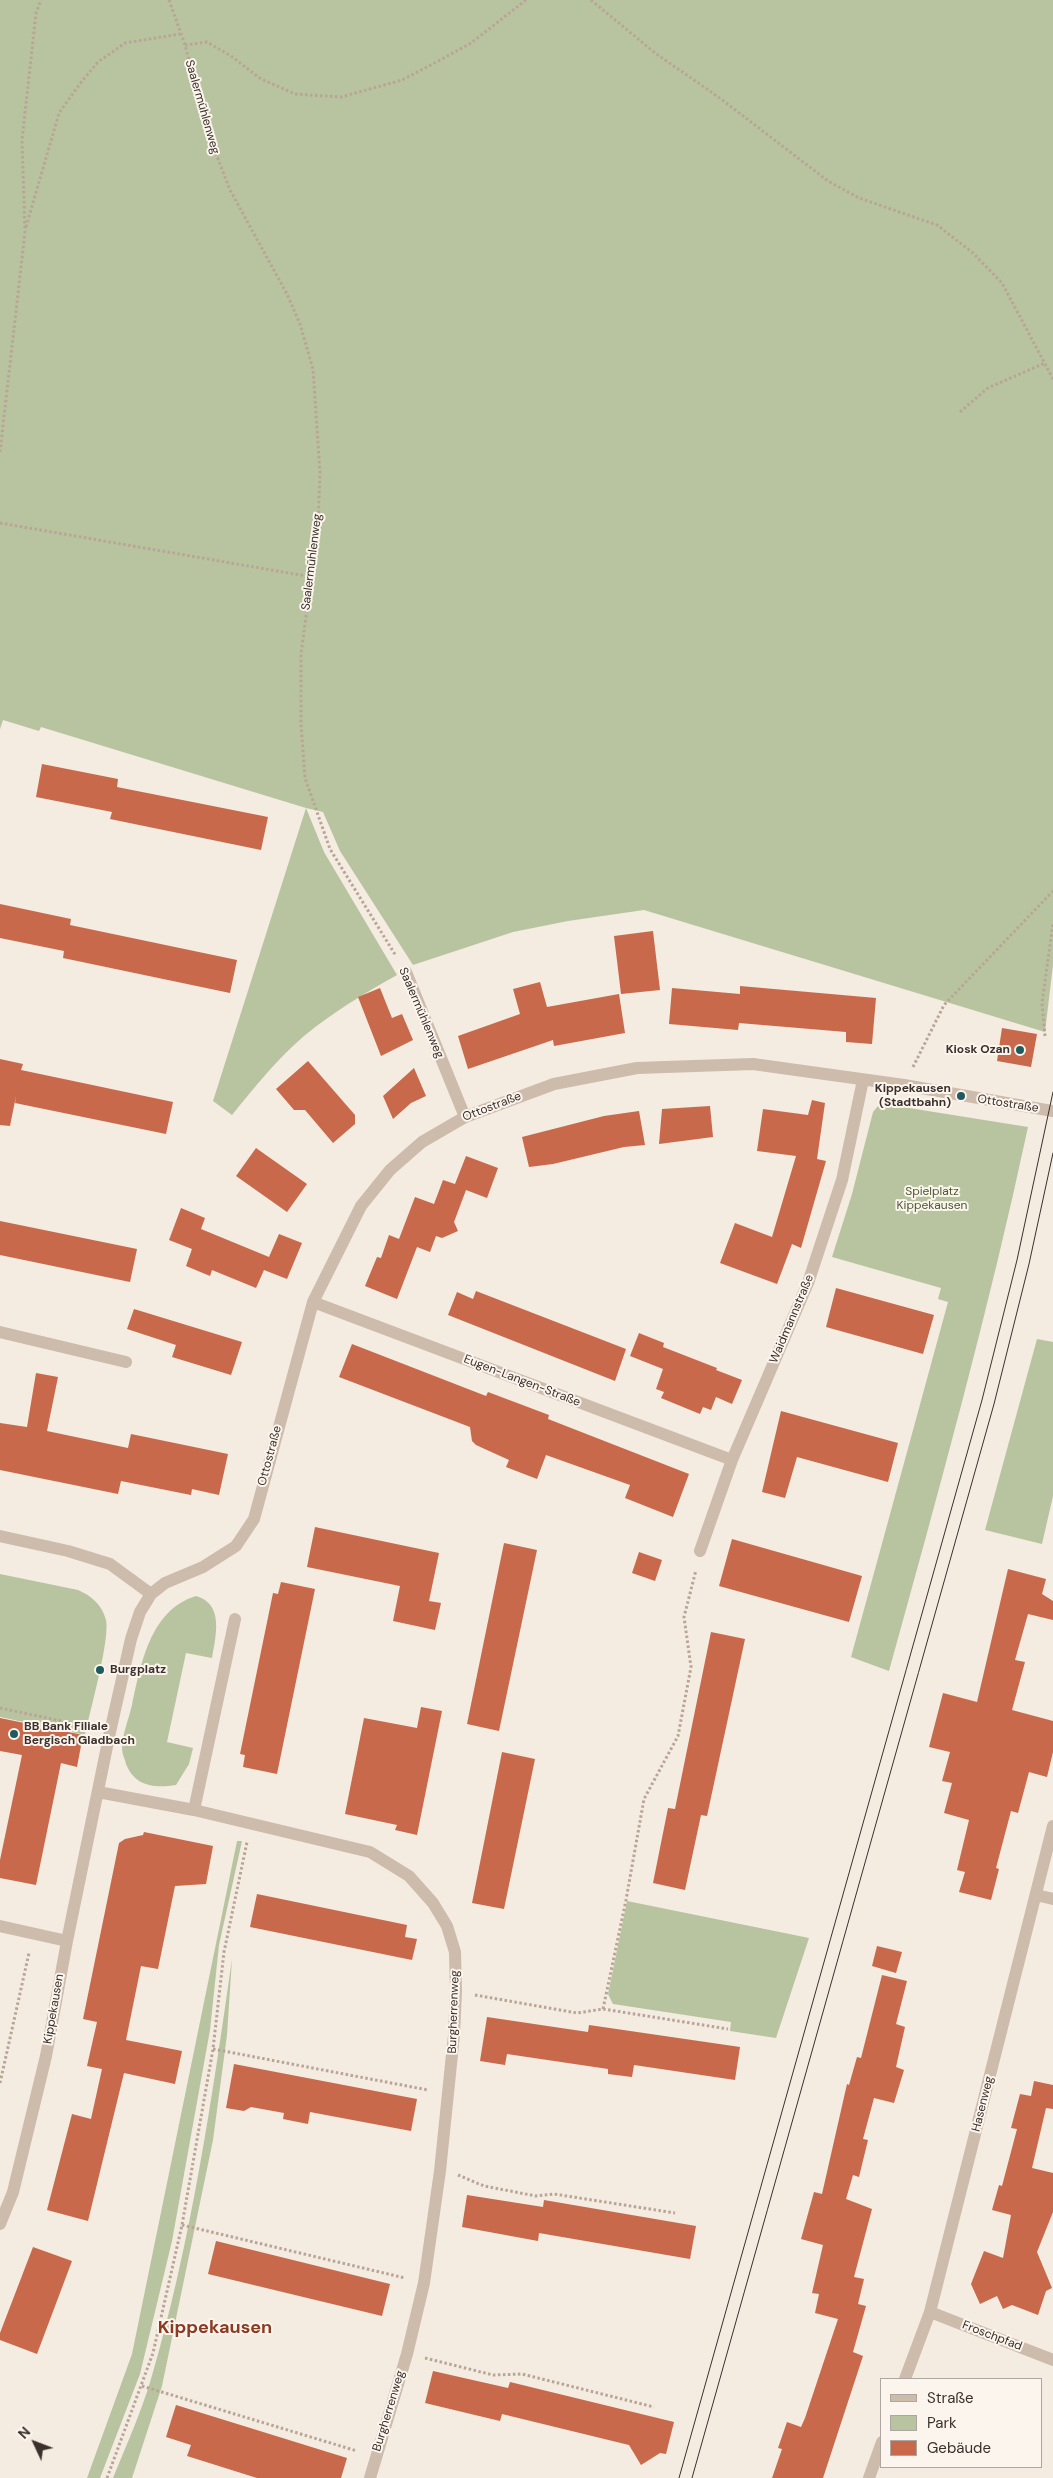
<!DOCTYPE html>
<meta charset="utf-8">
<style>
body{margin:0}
#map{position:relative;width:1053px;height:2478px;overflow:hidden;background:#f4ebe1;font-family:"DM Sans",sans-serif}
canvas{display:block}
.legend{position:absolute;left:880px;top:2378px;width:162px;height:90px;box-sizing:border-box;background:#fbf5ee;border:1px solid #aea6a0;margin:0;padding:6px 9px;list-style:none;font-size:15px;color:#3b302b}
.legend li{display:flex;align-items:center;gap:10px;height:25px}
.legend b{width:25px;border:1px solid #aea6a0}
.north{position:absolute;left:10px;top:2418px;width:50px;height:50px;-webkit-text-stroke:4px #fbf5ee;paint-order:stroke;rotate:313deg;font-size:14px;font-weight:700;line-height:20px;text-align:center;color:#3b302b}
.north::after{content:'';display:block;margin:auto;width:18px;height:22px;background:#3b302b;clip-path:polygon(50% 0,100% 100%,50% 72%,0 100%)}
</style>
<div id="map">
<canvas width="1053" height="2478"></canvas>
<ul class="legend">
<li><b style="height:6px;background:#cdbbac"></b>Straße</li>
<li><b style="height:14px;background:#b8c4a0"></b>Park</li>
<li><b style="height:14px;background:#c8694b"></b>Gebäude</li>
</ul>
<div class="north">N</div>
</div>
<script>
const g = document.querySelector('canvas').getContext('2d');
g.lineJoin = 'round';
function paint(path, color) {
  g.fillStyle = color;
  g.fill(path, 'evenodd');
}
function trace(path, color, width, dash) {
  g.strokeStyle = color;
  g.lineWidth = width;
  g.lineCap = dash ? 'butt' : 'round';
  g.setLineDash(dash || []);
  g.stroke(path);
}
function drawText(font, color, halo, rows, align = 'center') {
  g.font = font + ' "DM Sans",sans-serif';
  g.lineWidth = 4;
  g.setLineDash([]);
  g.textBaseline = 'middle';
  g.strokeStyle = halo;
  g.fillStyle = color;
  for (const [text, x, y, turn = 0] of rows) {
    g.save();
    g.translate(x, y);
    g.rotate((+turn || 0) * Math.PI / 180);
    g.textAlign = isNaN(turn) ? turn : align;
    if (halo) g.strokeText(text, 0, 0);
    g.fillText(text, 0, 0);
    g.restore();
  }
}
paint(new Path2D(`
 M 0,0 L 1053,0 L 1053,965 L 1045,1032 L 644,910 L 568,921 L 513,932 L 413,965 L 340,851 L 323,812 L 306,808 L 324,852 L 397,975 C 365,993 333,1012 304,1036 C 277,1059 254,1088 232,1115 L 213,1101 L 306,808 L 41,727 L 39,731 L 3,720 L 0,729 Z
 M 884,1104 L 1028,1127 C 989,1310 939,1490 889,1671 L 851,1657 L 948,1302 L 938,1299 L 941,1288 L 832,1257 L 852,1194 L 873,1112 L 878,1106 Z
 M 1037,1339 L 1053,1342 L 1053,1496 L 1042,1544 L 985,1530 Z
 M 0,1574 L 78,1590 C 92,1596 102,1605 106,1620 C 110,1640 90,1711 85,1735 L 0,1717 Z
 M 196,1596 C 224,1604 216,1635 212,1658 L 186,1653 L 167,1742 L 193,1748 L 189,1764 L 176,1785 C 155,1788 135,1787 126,1764 C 125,1759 122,1754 122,1749 C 122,1735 129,1718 132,1705 C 141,1664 150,1610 196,1596 Z
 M 237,1841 L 242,1841 L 219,1945 L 210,2030 L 172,2241 L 140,2374 L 100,2478 L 87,2478 L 132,2354 Z
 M 627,1901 L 809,1938 L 776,2038 L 730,2031 L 731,2022 L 613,2004 L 608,1994 Z
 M 232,1959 L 227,2035 L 213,2140 L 162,2386 L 132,2478 L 113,2478 C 126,2446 141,2413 151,2379 C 191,2243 212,2099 232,1959 Z`), '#b8c4a0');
paint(new Path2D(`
 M 42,764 L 118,779 L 117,787 L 268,817 L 261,850 L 110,819 L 112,812 L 36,797 Z
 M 0,904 L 71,919 L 70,925 L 237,960 L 230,993 L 63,958 L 64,951 L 0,938 Z
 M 653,931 L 660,990 L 621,994 L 614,936 Z
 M 540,982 L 547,1007 L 619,994 L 625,1033 L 554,1046 L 553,1040 L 468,1069 L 458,1036 L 520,1014 L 513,989 Z
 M 740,986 L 876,998 L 872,1044 L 846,1042 L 846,1032 L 739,1023 L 738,1030 L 669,1024 L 672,988 L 740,994 Z
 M 380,988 L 392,1018 L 402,1014 L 413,1040 L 381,1056 L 358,997 Z
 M 1002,1028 L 1037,1034 L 1031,1067 L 997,1061 Z
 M 0,1059 L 23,1064 L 21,1070 L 173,1102 L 166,1134 L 15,1103 L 16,1096 L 10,1126 L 0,1125 Z
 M 308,1061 L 355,1115 L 355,1124 L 333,1143 L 305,1110 L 294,1110 L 276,1089 Z
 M 414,1068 L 426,1096 L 411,1103 L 393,1119 L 383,1096 Z
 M 812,1100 L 825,1103 L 817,1159 L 826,1161 L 801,1248 L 792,1244 L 777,1284 L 720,1263 L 735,1223 L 772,1237 L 796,1156 L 757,1151 L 763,1109 L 808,1115 Z
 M 710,1106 L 713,1137 L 659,1144 L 662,1109 Z
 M 639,1111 L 645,1145 L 624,1147 L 553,1164 L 529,1167 L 522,1137 L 604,1116 Z
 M 256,1148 L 307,1184 L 287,1212 L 236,1176 Z
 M 466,1156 L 498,1168 L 487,1198 L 466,1190 L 454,1222 L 458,1231 L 442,1238 L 436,1236 L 430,1252 L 417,1247 L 397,1299 L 365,1286 L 377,1257 L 381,1258 L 389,1235 L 399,1239 L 415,1197 L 434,1204 L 443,1180 L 455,1184 Z
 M 181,1208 L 205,1218 L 201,1229 L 269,1257 L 279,1234 L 302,1243 L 287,1279 L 264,1270 L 256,1288 L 212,1270 L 210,1276 L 186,1266 L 192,1249 L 169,1240 Z
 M 0,1221 L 137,1249 L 130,1282 L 0,1255 Z
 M 836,1288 L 934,1315 L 923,1354 L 826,1327 Z
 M 476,1291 L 626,1349 L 615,1381 L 448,1315 L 457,1292 L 473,1299 Z
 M 134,1309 L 242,1342 L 231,1375 L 172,1357 L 176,1345 L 127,1329 Z
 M 639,1333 L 664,1343 L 663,1347 L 717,1368 L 716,1370 L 742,1380 L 732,1404 L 716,1397 L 711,1410 L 703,1407 L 700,1414 L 661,1398 L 664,1392 L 656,1389 L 663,1369 L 630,1356 Z
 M 352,1344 L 486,1396 L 488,1392 L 549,1415 L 548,1419 L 689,1474 L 673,1517 L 625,1498 L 630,1485 L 546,1455 L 537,1479 L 506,1467 L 509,1460 L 476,1445 L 472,1441 L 470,1427 L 339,1377 Z
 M 36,1373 L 58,1377 L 47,1431 L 128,1448 L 131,1434 L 228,1454 L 219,1495 L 192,1489 L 191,1495 L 121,1481 L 118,1494 L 0,1470 L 0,1423 L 27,1427 Z
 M 781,1411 L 898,1443 L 888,1482 L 797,1457 L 785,1498 L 762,1492 Z
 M 315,1527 L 439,1553 L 429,1601 L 441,1603 L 435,1630 L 393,1621 L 400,1586 L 307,1567 Z
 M 732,1539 L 862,1576 L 849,1622 L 719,1586 Z
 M 504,1543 L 537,1550 L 499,1731 L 467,1724 Z
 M 639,1552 L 662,1560 L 655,1581 L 632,1573 Z
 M 1008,1569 L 1046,1579 L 1042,1594 L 1053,1601 L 1053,1620 L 1028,1614 L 1015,1660 L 1025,1662 L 1012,1710 L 1053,1721 L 1053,1752 L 1047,1777 L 1029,1772 L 1018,1813 L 1011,1811 L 996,1868 L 999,1869 L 991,1900 L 959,1892 L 965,1872 L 957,1870 L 969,1820 L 944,1813 L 952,1783 L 942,1781 L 950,1752 L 929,1747 L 943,1693 L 977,1702 Z
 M 281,1582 L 315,1589 L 277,1774 L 243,1767 L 245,1755 L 240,1754 L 273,1593 L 278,1594 Z
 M 711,1632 L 745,1639 L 707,1816 L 701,1815 L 685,1890 L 653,1883 L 668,1808 L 675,1809 Z
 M 421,1707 L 442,1711 L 417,1835 L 395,1830 L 397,1825 L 345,1814 L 364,1718 L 417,1728 Z
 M 0,1718 L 83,1735 L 77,1767 L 61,1763 L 36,1885 L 0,1878 L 0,1860 L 22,1755 L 0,1751 Z
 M 502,1752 L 535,1759 L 504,1909 L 472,1903 Z
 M 144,1832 L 213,1846 L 206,1884 L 175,1886 L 158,1969 L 141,1966 L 126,2040 L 182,2051 L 175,2084 L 124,2073 L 88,2221 L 47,2210 L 72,2114 L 91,2119 L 102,2069 L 87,2066 L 97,2022 L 83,2019 L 119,1843 L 125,1839 L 143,1835 Z
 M 257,1894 L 407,1925 L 405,1937 L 417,1939 L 412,1960 L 250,1927 Z
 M 877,1946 L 902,1952 L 896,1973 L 872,1966 Z
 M 882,1975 L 907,1981 L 896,2024 L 905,2027 L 896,2067 L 904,2070 L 894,2103 L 874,2098 L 863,2139 L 868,2140 L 859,2177 L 853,2175 L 846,2199 L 872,2209 L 854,2277 L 864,2279 L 858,2304 L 866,2306 L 853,2352 L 863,2356 L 823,2478 L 772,2478 L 782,2449 L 778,2448 L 787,2422 L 801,2427 L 805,2418 L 838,2319 L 815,2313 L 819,2294 L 812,2293 L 823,2245 L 801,2239 L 814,2192 L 822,2194 L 847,2084 L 849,2085 L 857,2057 L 861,2058 Z
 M 487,2017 L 588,2032 L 589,2025 L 740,2047 L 735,2080 L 634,2065 L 632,2077 L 608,2074 L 608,2069 L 507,2054 L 505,2065 L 480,2061 Z
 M 234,2064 L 417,2099 L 411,2131 L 310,2112 L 308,2124 L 283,2119 L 284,2113 L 251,2107 L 244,2111 L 226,2108 Z
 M 1034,2081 L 1053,2085 L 1053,2109 L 1046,2108 L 1032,2168 L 1053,2173 L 1053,2212 L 1037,2252 L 1052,2288 L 1046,2291 L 1038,2315 L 1012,2305 L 1003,2309 L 997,2296 L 980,2304 L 971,2284 L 984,2251 L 1003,2258 L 1011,2215 L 992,2210 L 999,2185 L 1002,2186 L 1017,2129 L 1011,2128 L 1020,2094 L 1031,2096 Z
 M 467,2195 L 543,2207 L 544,2200 L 696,2226 L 690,2259 L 539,2233 L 538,2241 L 462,2227 Z
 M 216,2241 L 390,2284 L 382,2316 L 208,2274 Z
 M 33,2247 L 72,2261 L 37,2354 L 0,2340 L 0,2333 Z
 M 433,2371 L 508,2388 L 510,2382 L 674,2422 L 666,2454 L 660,2453 L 641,2465 L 629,2445 L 502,2414 L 500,2421 L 425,2403 Z
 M 176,2405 L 347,2458 L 341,2478 L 257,2478 L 187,2456 L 191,2445 L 166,2437 Z`), '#c8694b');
trace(new Path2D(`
 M 169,0 L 185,45 L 208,133 L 230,190 L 287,294 L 300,324 L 313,369 L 320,473 L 318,525 L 301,654 L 301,724 L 305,778 L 330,849 L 396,956
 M 591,0 L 655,53 L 717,96 L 828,181 L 859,198 L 937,225 L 973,253 L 1002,283 L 1053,379
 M 185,45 L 207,42 L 231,56 L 261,79 L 295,94 L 341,97 L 402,80 L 429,66 L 471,43 L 526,0
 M 26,227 L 59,113 L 82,81 L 98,62 L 125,43 L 180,34
 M 960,412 L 988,388 L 1045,363
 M 0,452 L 25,232 L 22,140 L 36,13 L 41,0
 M 0,523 L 312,577
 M 1045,1036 L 1042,1003 L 1053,923
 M 913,1067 L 944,1005 L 1053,891
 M 0,1708 L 90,1727
 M 475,1995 L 577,2013 L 603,2009 L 728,2029
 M 603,2009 L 626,1900 L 644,1799 L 678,1736 L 691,1667 L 684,1617 L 696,1570
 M 213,2049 L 428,2090
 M 0,2083 L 29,1953
 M 458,2175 L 484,2186 L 536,2196 L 554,2194 L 675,2213
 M 182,2225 L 405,2278
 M 425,2358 L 493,2375 L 522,2374 L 654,2407
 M 142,2386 L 357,2451
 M 107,2478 L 153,2353 L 182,2225 L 213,2049 L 224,1952 L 247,1842`), '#b9a596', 3, [2.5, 2.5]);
trace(new Path2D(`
 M 406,972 L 465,1117
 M 313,1302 L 732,1460
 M 0,1332 L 126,1362
 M 0,1536 L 68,1551 L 110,1564 L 151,1594
 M 700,1551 L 732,1460 L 808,1283 L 842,1180 L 863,1080
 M 98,1792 L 194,1810 L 370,1852 L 409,1876 L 433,1903 L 447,1926 L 455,1952 L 456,1991 L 454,2035 L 440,2171 L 424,2283 L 407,2354 L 370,2478
 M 194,1810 L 235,1619
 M 1036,1895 L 1053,1899
 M 0,1926 L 67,1941
 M 0,2224 L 13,2192 L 46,2056 L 67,1941 L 110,1732 L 131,1639 L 140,1612 L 151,1594 L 165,1583 L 203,1567 L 236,1546 L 254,1519 L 313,1302 L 361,1206 L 390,1170 L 422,1142 L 465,1117 L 554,1084 L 637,1068 L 753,1064 L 904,1085 L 1053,1111
 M 930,2312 L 1053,2360
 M 905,2379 L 930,2312 L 1053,1826
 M 869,2478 L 882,2442`), '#cdbbac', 12);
trace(new Path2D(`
 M 679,2478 L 982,1400 L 1017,1260 L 1053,1092
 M 692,2478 L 994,1404 L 1029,1264 L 1053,1153`), '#3b302b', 1);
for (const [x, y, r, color] of [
 [1020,1050,5,"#1f5a5e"],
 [961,1096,5,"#1f5a5e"],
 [100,1670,5,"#1f5a5e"],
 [14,1734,5,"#1f5a5e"]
]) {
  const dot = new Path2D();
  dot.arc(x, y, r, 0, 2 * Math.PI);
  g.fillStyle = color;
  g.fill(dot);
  trace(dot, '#fbf5ee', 2);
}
drawText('12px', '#3b302b', '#fbf5ee', [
 ["Saalermühlenweg",202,107,74],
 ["Saalermühlenweg",312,562,-83],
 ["Saalermühlenweg",421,1013,67],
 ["Ottostraße",1008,1104,9],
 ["Ottostraße",492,1107,-21],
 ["Waidmannstraße",792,1319,-67],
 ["Eugen-Langen-Straße",522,1381,21],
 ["Ottostraße",270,1456,-75],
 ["Kippekausen",54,2009,-80],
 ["Burgherrenweg",454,2012,-88],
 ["Hasenweg",983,2104,-76],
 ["Froschpfad",992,2336,21],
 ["Burgherrenweg",389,2411,-73]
]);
drawText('bold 12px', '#3b302b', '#fbf5ee', [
 ["Kiosk Ozan",1010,1050],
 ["Kippekausen",951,1089],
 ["(Stadtbahn)",951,1103],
 ["Burgplatz",110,1670,"left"],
 ["BB Bank Filiale",24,1727,"left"],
 ["Bergisch Gladbach",24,1741,"left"]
], 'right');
drawText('12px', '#4a5a2e', '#fbf5ee', [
 ["Spielplatz",932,1192],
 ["Kippekausen",932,1206]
]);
drawText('bold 18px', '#8c3b22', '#fbf5ee', [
 ["Kippekausen",215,2328]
]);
</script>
